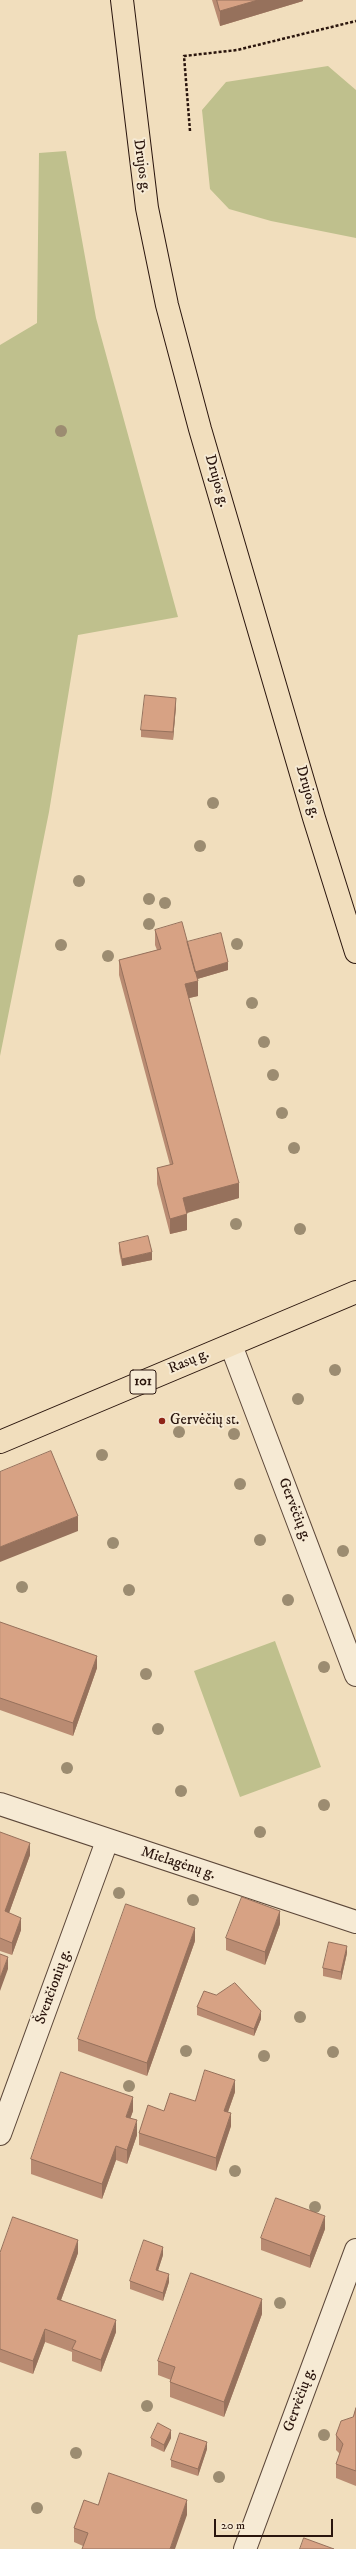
<!DOCTYPE html>
<meta charset="utf-8">
<style>
body{margin:0}
#map{position:relative;width:356px;height:2549px;overflow:hidden;background:#f1debd;font-family:"IM FELL DW Pica",serif}
canvas{display:block}
.scale{position:absolute;left:214px;top:2519px;width:119px;height:18px;box-sizing:border-box;border:2px solid #2a150d;border-top:0;padding-left:5px;font-size:12px;line-height:14px;white-space:nowrap;color:#2a150d;-webkit-text-stroke:3px #f6ead4;paint-order:stroke}
</style>
<div id="map">
<canvas width="356" height="2549"></canvas>
<div class="scale">20 m</div>
</div>
<script>
const g = document.querySelector('canvas').getContext('2d');
g.lineJoin = 'round';
function paint(path, color) {
  g.fillStyle = color;
  g.fill(path, 'evenodd');
}
function trace(path, color, width, dash) {
  g.strokeStyle = color;
  g.lineWidth = width;
  g.lineCap = dash ? 'butt' : 'round';
  g.setLineDash(dash || []);
  g.stroke(path);
}
function drawText(font, color, halo, rows, align = 'center') {
  g.font = font + ' "IM FELL DW Pica",serif';
  g.lineWidth = 4;
  g.setLineDash([]);
  g.textBaseline = 'middle';
  g.strokeStyle = halo;
  g.fillStyle = color;
  for (const [text, x, y, turn = 0] of rows) {
    g.save();
    g.translate(x, y);
    g.rotate((+turn || 0) * Math.PI / 180);
    g.textAlign = isNaN(turn) ? turn : align;
    if (halo) g.strokeText(text, 0, 0);
    g.fillText(text, 0, 0);
    g.restore();
  }
}
paint(new Path2D(`
 M 328,66 L 356,90 L 356,238 L 271,221 L 229,209 L 210,189 L 202,110 L 226,82 Z
 M 66,151 L 96,318 L 178,617 L 78,635 L 49,812 L 0,1056 L 0,345 L 37,323 L 39,153 Z
 M 275,1641 L 321,1767 L 240,1797 L 194,1671 Z`), '#bfc08d');
const minor = new Path2D(`
 M 231,1345 L 356,1675
 M 0,1804 L 356,1922
 M 0,2134 L 107,1841
 M 245,2549 L 356,2250`);
const primary = new Path2D(`
 M 122,0 L 147,208 L 167,305 L 200,429 L 314,818 L 356,952
 M 0,1442 L 356,1292`);
trace(minor, '#5c4739', 24);
trace(primary, '#2a150d', 24);
trace(new Path2D(`
 M 190,131 L 184,56 L 237,50 L 356,21`), '#2a150d', 2.5, [3, 2]);
trace(minor, '#f6ead4', 22);
trace(primary, '#f1debd', 22);
g.fillStyle = '#9c8c71';
for (const [x, y] of [
 [61,431],
 [213,803],
 [200,846],
 [79,881],
 [149,899],
 [165,903],
 [149,924],
 [237,944],
 [61,945],
 [108,956],
 [252,1003],
 [264,1042],
 [273,1075],
 [282,1113],
 [294,1148],
 [236,1224],
 [300,1229],
 [335,1370],
 [298,1399],
 [179,1432],
 [234,1434],
 [102,1455],
 [240,1484],
 [260,1540],
 [113,1543],
 [343,1551],
 [22,1587],
 [129,1590],
 [288,1600],
 [324,1667],
 [146,1674],
 [158,1729],
 [67,1768],
 [181,1791],
 [324,1805],
 [260,1832],
 [119,1893],
 [193,1900],
 [300,2017],
 [186,2051],
 [333,2052],
 [264,2056],
 [129,2086],
 [235,2171],
 [315,2207],
 [280,2303],
 [147,2406],
 [324,2435],
 [76,2453],
 [219,2477],
 [37,2508]
]) {
  g.beginPath();
  g.arc(x, y, 6, 0, 2 * Math.PI);
  g.fill();
}
paint(new Path2D(`
 M 212,0 L 303,0 L 303,1 L 220,26 Z
 M 176,706 L 173,740 L 141,737 L 141,730 Z
 M 155,930 L 187,942 L 228,970 L 197,979 L 198,996 L 189,998 L 239,1198 L 187,1213 L 187,1230 L 170,1234 L 157,1184 L 157,1168 L 170,1165 L 119,975 L 119,960 L 157,950 L 155,945 Z
 M 119,1243 L 152,1260 L 122,1266 L 119,1251 Z
 M 0,1622 L 97,1668 L 73,1736 L 0,1710 Z
 M 0,1832 L 30,1855 L 9,1913 L 21,1930 L 12,1955 L 0,1951 Z
 M 280,1924 L 265,1965 L 226,1950 L 226,1938 Z
 M 195,1941 L 147,2076 L 78,2051 L 78,2039 Z
 M 347,1953 L 341,1980 L 323,1976 L 323,1968 Z
 M 197,2007 L 261,2019 L 254,2036 L 197,2015 Z
 M 235,2092 L 228,2112 L 231,2126 L 216,2171 L 139,2145 L 139,2133 L 164,2111 L 195,2101 Z
 M 133,2111 L 130,2118 L 137,2135 L 127,2164 L 116,2160 L 102,2199 L 31,2174 L 31,2159 Z
 M 325,2229 L 310,2268 L 261,2250 L 261,2238 Z
 M 0,2253 L 78,2253 L 61,2300 L 116,2332 L 101,2372 L 72,2361 L 72,2352 L 45,2342 L 33,2374 L 0,2362 Z
 M 163,2255 L 158,2270 L 169,2282 L 163,2301 L 130,2289 L 130,2281 Z
 M 262,2314 L 224,2417 L 170,2397 L 170,2382 L 171,2380 L 158,2375 L 158,2361 Z
 M 356,2408 L 356,2486 L 336,2478 L 336,2464 L 340,2454 L 336,2450 L 336,2435 L 353,2417 Z
 M 151,2438 L 171,2438 L 164,2452 L 151,2446 Z
 M 207,2449 L 198,2476 L 171,2467 L 171,2460 Z
 M 98,2505 L 187,2515 L 83,2546 L 74,2542 L 74,2528 Z`), '#b98b72');
paint(new Path2D(`
 M 258,0 L 303,0 L 303,1 L 220,26 L 220,11 Z
 M 176,698 L 176,706 L 173,740 L 173,732 Z
 M 228,962 L 228,970 L 194,980 L 194,972 Z
 M 198,981 L 198,996 L 185,999 L 185,984 Z
 M 239,1183 L 239,1198 L 183,1214 L 183,1198 Z
 M 187,1214 L 187,1230 L 170,1234 L 170,1219 Z
 M 152,1252 L 152,1260 L 122,1266 L 122,1259 Z
 M 78,1516 L 78,1531 L 0,1562 L 0,1547 Z
 M 97,1656 L 97,1668 L 73,1736 L 73,1723 Z
 M 30,1843 L 30,1855 L 5,1924 L 5,1911 Z
 M 280,1911 L 280,1924 L 265,1965 L 265,1952 Z
 M 21,1918 L 21,1930 L 12,1955 L 12,1943 Z
 M 195,1928 L 195,1941 L 147,2076 L 147,2063 Z
 M 347,1946 L 347,1953 L 341,1980 L 341,1972 Z
 M 8,1957 L 8,1969 L 0,1991 L 0,1978 Z
 M 261,2011 L 261,2019 L 254,2036 L 254,2029 Z
 M 235,2080 L 235,2092 L 224,2123 L 224,2111 Z
 M 133,2097 L 133,2111 L 126,2131 L 126,2117 Z
 M 231,2113 L 231,2126 L 216,2171 L 216,2158 Z
 M 137,2120 L 137,2135 L 127,2164 L 127,2150 Z
 M 116,2146 L 116,2160 L 102,2199 L 102,2184 Z
 M 325,2216 L 325,2229 L 310,2268 L 310,2256 Z
 M 78,2240 L 78,2253 L 57,2311 L 57,2299 Z
 M 163,2247 L 163,2255 L 156,2277 L 156,2270 Z
 M 169,2274 L 169,2282 L 163,2301 L 163,2293 Z
 M 262,2299 L 262,2314 L 224,2417 L 224,2402 Z
 M 116,2320 L 116,2332 L 101,2372 L 101,2360 Z
 M 45,2329 L 45,2342 L 33,2374 L 33,2361 Z
 M 171,2430 L 171,2438 L 164,2452 L 164,2445 Z
 M 207,2442 L 207,2449 L 198,2476 L 198,2469 Z
 M 187,2500 L 187,2515 L 175,2549 L 170,2549 Z`), '#96715c');
const building = new Path2D(`
 M 217,0 L 258,0 L 220,11 Z
 M 145,695 L 176,698 L 173,732 L 141,730 Z
 M 182,922 L 198,981 L 185,984 L 239,1183 L 183,1198 L 187,1214 L 170,1219 L 157,1168 L 173,1164 L 119,960 L 161,949 L 155,930 Z
 M 221,933 L 228,962 L 195,972 L 187,942 Z
 M 148,1236 L 152,1252 L 122,1259 L 119,1243 Z
 M 51,1451 L 78,1516 L 0,1547 L 0,1472 Z
 M 0,1622 L 97,1656 L 73,1723 L 0,1698 Z
 M 0,1832 L 30,1843 L 5,1911 L 21,1918 L 12,1943 L 0,1938 Z
 M 242,1897 L 280,1911 L 265,1952 L 226,1938 Z
 M 126,1904 L 195,1928 L 147,2063 L 78,2039 Z
 M 329,1942 L 347,1946 L 341,1972 L 323,1968 Z
 M 0,1954 L 8,1957 L 0,1978 Z
 M 235,1983 L 261,2011 L 254,2029 L 197,2007 L 204,1991 L 216,1995 Z
 M 205,2070 L 235,2080 L 224,2111 L 231,2113 L 216,2158 L 139,2133 L 148,2105 L 164,2111 L 170,2093 L 195,2101 Z
 M 61,2072 L 133,2097 L 126,2117 L 137,2120 L 127,2150 L 116,2146 L 102,2184 L 31,2159 Z
 M 276,2198 L 325,2216 L 310,2256 L 261,2238 Z
 M 13,2217 L 78,2240 L 57,2299 L 116,2320 L 101,2360 L 72,2349 L 76,2341 L 45,2329 L 33,2361 L 0,2349 L 0,2253 Z
 M 144,2240 L 163,2247 L 156,2270 L 169,2274 L 163,2293 L 130,2281 Z
 M 191,2273 L 262,2299 L 224,2402 L 170,2382 L 175,2367 L 158,2361 Z
 M 356,2408 L 356,2471 L 336,2464 L 343,2444 L 336,2435 L 341,2421 L 353,2417 Z
 M 158,2423 L 171,2430 L 164,2445 L 151,2438 Z
 M 180,2433 L 207,2442 L 198,2469 L 171,2460 Z
 M 109,2473 L 187,2500 L 170,2549 L 82,2549 L 88,2533 L 74,2528 L 84,2500 L 98,2505 Z
 M 304,2538 L 334,2549 L 300,2549 Z`);
paint(building, '#d7a284');
trace(building, '#96715c', 1);
for (const [x, y, r, color] of [
 [162,1421,4,"#8f2418"]
]) {
  const dot = new Path2D();
  dot.arc(x, y, r, 0, 2 * Math.PI);
  g.fillStyle = color;
  g.fill(dot);
  trace(dot, '#f6ead4', 1.5);
}
for (const [x, y, w] of [
 [143,1382,26]
]) {
  const box = new Path2D();
  box.roundRect(x - w / 2, y - 12, w, 24, 3);
  g.fillStyle = '#f6ead4';
  g.fill(box);
  trace(box, '#2a150d', 1);
}
drawText('bold 14px', '#2a150d', null, [
 ["101",143,1382]
]);
drawText('15px', '#2a150d', '#f6ead4', [
 ["Drujos g.",141,166,82],
 ["Drujos g.",216,481,74],
 ["Drujos g.",307,792,74],
 ["Rasų g.",189,1362,-23],
 ["Gervėčių g.",294,1510,69],
 ["Mielagėnų g.",178,1864,18],
 ["Švenčionių g.",54,1987,-70],
 ["Gervėčių g.",300,2400,-70]
]);
drawText('15px', '#2a150d', '#f6ead4', [
 ["Gervėčių st.",170,1421]
], 'left');
</script>
